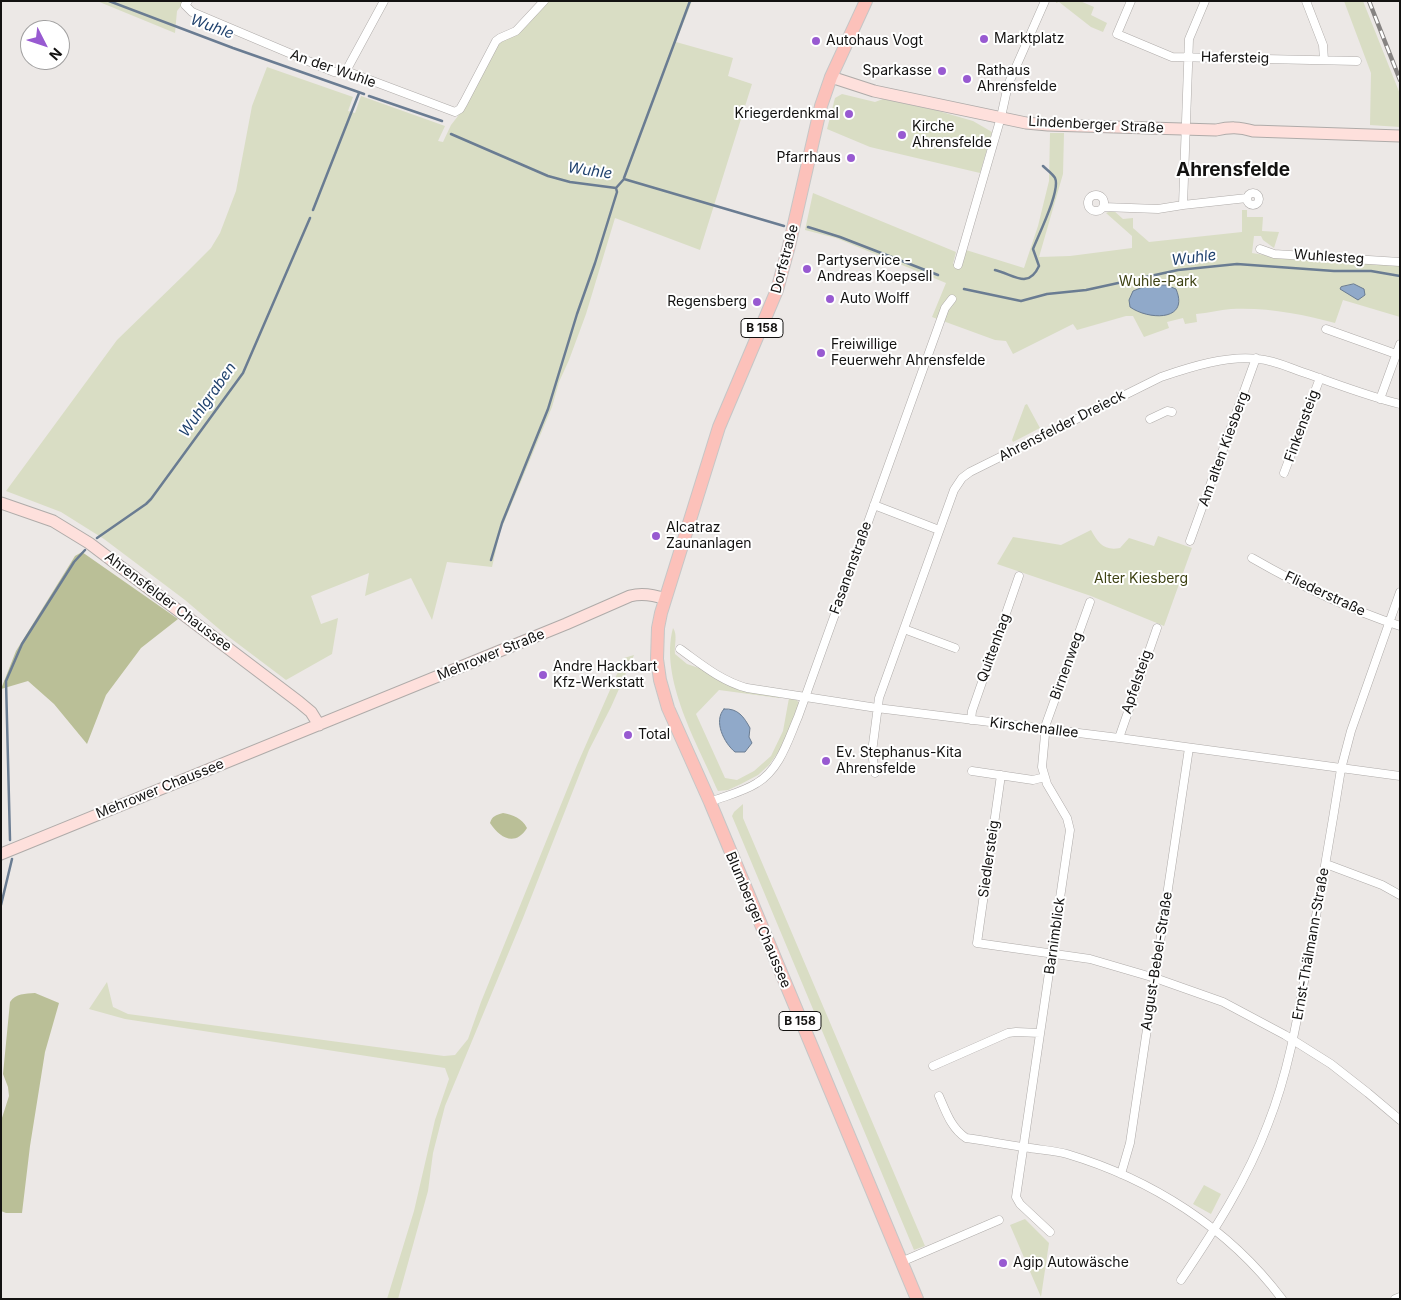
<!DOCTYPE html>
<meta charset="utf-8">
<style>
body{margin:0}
#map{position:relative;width:1401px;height:1300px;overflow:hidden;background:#ece8e6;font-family:Inter,sans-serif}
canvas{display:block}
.frame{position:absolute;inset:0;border:2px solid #131211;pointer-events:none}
.north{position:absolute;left:20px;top:20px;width:50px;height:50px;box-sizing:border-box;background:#fff;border:1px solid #a1a0a0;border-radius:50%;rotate:131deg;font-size:14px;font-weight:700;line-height:20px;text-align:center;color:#131211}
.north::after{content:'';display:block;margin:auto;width:18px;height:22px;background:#985ad1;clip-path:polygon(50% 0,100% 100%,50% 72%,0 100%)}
</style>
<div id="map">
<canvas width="1401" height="1300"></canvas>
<div class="frame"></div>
<div class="north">N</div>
</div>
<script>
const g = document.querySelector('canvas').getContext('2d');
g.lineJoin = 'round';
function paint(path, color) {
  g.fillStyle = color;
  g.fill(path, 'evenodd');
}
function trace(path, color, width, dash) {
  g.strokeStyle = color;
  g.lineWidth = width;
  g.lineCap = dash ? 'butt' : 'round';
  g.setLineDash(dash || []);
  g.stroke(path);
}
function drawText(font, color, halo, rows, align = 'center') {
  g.font = font + ' Inter,sans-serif';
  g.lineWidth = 4;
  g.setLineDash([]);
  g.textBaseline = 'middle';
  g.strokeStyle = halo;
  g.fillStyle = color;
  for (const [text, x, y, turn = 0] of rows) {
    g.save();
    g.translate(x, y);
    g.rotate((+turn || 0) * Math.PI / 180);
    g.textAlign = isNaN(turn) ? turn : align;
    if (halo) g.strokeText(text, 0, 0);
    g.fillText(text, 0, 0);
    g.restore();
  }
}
paint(new Path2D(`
 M 97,1 L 185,1 L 177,11 L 175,33 Z
 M 547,1 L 692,1 L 676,42 L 733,58 L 728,76 L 752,84 L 700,250 L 615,218 L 586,314 L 569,360 L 559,382 L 552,407 L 500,532 L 492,567 L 447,562 L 432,620 L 411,578 L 365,596 L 369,573 L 311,596 L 321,624 L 338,618 L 332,654 L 286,680 L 225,634 L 185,600 L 104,539 L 61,512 L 6,491 L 117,340 L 187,272 L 211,248 L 220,233 L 236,191 L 252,106 L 267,67 L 353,97 L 348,111 L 355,113 L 361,96 L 445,126 L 438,141 L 443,142 L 451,125 L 458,116 L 500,41 Z
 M 1056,1 L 1080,1 L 1094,7 L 1091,15 L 1107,23 L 1103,32 L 1091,27 L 1059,2 L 1056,3 Z
 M 1344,1 L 1363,1 L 1400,94 L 1400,127 L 1370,125 L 1371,73 Z
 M 842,94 L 875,102 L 883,99 L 935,110 L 973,121 L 992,132 L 980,173 L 870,147 L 827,129 L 835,98 Z
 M 1050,133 L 1064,133 L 1063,174 L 1039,257 L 1070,256 L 1132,248 L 1132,236 L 1106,213 L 1113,210 L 1123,219 L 1133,218 L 1133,228 L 1149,242 L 1242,232 L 1242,210 L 1247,210 L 1247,217 L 1263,217 L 1262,231 L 1279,232 L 1274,248 L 1263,240 L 1261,236 L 1254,236 L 1252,253 L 1271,256 L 1400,266 L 1400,317 L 1343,300 L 1335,323 C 1303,314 1265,307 1231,309 C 1220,310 1208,313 1196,314 L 1197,322 L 1185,324 L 1183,318 L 1167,322 L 1169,328 L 1144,337 L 1133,316 L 1126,316 L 1077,330 L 1073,324 L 1013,354 L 1006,341 L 995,340 L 932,317 L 946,283 L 836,238 L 805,230 L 813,193 L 956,252 L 953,264 L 962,266 L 966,250 L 1024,268 L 1038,226 L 1049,181 Z
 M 1027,404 L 1040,428 L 1013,442 L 1012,440 L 1025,405 Z
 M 1091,530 C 1098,543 1104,551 1120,548 L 1129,538 L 1154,546 L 1158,536 L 1192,548 L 1164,626 L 1091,596 L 997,564 L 1013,537 L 1061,545 Z
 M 673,628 C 678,635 674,645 675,654 L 687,664 L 702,669 L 729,684 L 780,694 L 779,698 L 719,690 L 696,714 L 725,778 L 737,780 L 754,771 L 771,756 L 783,731 L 789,698 L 795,698 L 799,703 L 782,747 L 769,765 L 758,775 L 741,784 L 728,790 L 718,791 C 698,745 659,679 673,628 Z
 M 634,655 L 611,707 L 589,750 L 523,918 L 445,1106 L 433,1153 L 428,1191 L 398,1299 L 387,1299 L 414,1211 L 435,1120 L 449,1079 L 445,1068 L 125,1019 L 89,1009 L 107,982 L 113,1007 L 128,1014 L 444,1056 L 455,1055 L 468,1039 L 481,1002 L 577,765 L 624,658 Z
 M 743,804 L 743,818 L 925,1246 L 914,1250 L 732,816 L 734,812 Z
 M 1204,1185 L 1221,1194 L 1211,1214 L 1193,1204 Z
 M 1025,1219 L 1049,1243 L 1041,1297 L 1010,1225 Z`), '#d9ddc4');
paint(new Path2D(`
 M 82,552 L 178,619 L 141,648 L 106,695 L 87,744 L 54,704 L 28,681 L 1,689 L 16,651 L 75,556 Z
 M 503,813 C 513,815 522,818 527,828 C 515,847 500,838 490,823 C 492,816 496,815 503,813 Z
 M 35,993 L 59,1003 L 45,1052 L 30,1146 L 22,1213 L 6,1213 L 1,1211 L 1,1121 L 9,1096 L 8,1087 L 3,1074 L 10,1002 C 16,993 25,994 35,993 Z`), '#babf97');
const water = new Path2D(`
 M 1354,284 L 1364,289 L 1365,295 L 1358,300 L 1340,289 L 1341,287 Z
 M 1157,285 L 1166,285 L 1176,289 C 1190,322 1148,320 1130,307 L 1129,300 L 1133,291 L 1143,287 Z
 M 724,709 C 738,708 744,717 750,728 L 749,737 L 752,743 L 745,752 L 735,752 C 724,743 713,721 724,709 Z`);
paint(water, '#90a9c9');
trace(water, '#6a7c92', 1);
trace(new Path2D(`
 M 109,1 L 233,48 L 364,94
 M 369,96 L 442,121
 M 451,134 L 548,176 L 570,182 L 616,188 L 624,179 L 784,226
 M 624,178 L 690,1
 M 313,210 L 359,93
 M 808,227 L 840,237 L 938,275
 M 995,270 C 1013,274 1028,290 1039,266 L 1033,249 C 1038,236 1061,190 1055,178 C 1053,174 1046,169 1043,166
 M 964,289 L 1021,301 L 1047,294 L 1086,290 L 1178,270 L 1237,264 L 1334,271 L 1371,271 L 1400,276
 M 97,538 L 146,504 L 151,499 L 243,373 L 310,218
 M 491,560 L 502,523 L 548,409 L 577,314 L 595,263 L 617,192 L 616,188
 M 10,840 L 6,681 L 22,644 L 74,562 L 85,550
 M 1,905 L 12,859`), '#6a7c92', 2.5);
const street = new Path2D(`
 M 188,1 L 185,5 L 192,12 L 334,72 L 346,71 L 455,112 L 460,109 L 464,102 L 496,41 L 500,38 L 516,31 L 544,1
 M 1131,1 L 1117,34 L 1172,57 L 1357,61
 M 1306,1 L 1323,45 L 1324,60
 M 346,71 L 384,1
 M1247 199a6 6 0 1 1 12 0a6 6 0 1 1-12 0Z
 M1088 203a8 8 0 1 1 16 0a8 8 0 1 1-16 0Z
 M 1183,205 L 1189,39 L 1205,1
 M 1103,207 L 1158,209 L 1183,205 L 1247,198
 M 1260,249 L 1274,254 L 1400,262
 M 958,265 L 1001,117 L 1008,85 L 1045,1
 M 1326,329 L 1396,354
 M 1380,399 L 1400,344
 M 1150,419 L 1167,411 L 1172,412
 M 1284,473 L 1320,378
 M 874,505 L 939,530
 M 1190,541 L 1256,358
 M 1252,558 C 1299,585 1348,609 1400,626
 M 904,629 L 955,648
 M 680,649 C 701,664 721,681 747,688 L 877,708 L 1119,738 L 1400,776
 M 971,720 L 972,711 L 1019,576
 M 1119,738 L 1157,628
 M 972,771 L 1033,780 L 1045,777
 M 875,773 L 872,752 L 879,698 L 954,490 L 962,478 L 970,472 L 1161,377 C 1190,367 1228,355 1258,359 C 1274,360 1290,368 1305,373 C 1337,384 1367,396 1400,404
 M 1001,775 L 977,943 L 1090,959 L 1155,978 L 1223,1002 L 1285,1035 L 1331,1064 L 1368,1093 L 1400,1120
 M 710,802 C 725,796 743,792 757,783 C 780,769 788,740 798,717 L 945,308 L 952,299
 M 1326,864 L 1382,885 L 1400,895
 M 933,1066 L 1008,1033 L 1016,1032 L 1040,1033
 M 939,1096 C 946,1112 951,1128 966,1138 C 987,1141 1008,1145 1030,1148 C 1042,1150 1056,1151 1067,1154 C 1151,1179 1229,1228 1282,1299
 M 1121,1174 L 1130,1143 L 1189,748
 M 1050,1232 L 1020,1204 L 1016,1197 L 1070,830 L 1067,818 L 1047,784 L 1042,767 L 1046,724 L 1090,602
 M 901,1262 L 999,1220
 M 1181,1280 C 1214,1231 1247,1180 1268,1124 C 1289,1071 1298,1015 1308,959 C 1320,896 1331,832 1341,769 L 1351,731 L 1400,592
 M 1395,1299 L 1400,1297`);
const secondary = new Path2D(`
 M 831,77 L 874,91 L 1026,123 L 1048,125 L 1216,130 C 1230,127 1239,127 1253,131 L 1400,136
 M 1,503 L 53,521 L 89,543 L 299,702 L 311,712 L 319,725
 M 1,854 L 566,624 L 630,596 C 642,593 654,595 665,599`);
const primary = new Path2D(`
 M 866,1 L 831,77 L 821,106 L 789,246 L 777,290 L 719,427 L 661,613 L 658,628 L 657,659 L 660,680 L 668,708 L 710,802 L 917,1299`);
trace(street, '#afaba9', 9);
trace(secondary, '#afaba9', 13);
trace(primary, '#c6c6c6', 14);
trace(street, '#fff', 8);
trace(secondary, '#fee0dc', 11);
trace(primary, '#fcc1ba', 12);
const rail = new Path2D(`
 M 1369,1 L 1400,80`);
trace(rail, '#868382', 4.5);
trace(rail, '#fff', 2.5, [8]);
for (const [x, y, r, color] of [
 [984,39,5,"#985ad1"],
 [816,41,5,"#985ad1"],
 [942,71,5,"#985ad1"],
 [967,79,5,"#985ad1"],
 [849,114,5,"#985ad1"],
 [902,135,5,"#985ad1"],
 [851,158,5,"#985ad1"],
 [807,269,5,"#985ad1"],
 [830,299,5,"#985ad1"],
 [757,302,5,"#985ad1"],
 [821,353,5,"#985ad1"],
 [656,536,5,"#985ad1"],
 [543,675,5,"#985ad1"],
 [628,735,5,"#985ad1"],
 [826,761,5,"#985ad1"],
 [1003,1263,5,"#985ad1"]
]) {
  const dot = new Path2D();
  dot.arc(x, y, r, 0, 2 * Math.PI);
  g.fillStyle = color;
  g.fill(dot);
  trace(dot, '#fff', 2);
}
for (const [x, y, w] of [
 [762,328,42],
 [800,1021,42]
]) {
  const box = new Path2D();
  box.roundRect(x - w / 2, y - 9.5, w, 19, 4);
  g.fillStyle = '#fff';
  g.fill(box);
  trace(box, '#131211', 1);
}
drawText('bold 12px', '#131211', null, [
 ["B 158",762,328],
 ["B 158",800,1021]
]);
drawText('14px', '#131211', '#fff', [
 ["Marktplatz",994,39],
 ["Autohaus Vogt",826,41],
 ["Sparkasse",932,71,"right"],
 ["Rathaus",977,71],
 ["Ahrensfelde",977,87],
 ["Kriegerdenkmal",839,114,"right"],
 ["Kirche",912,127],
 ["Ahrensfelde",912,143],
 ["Pfarrhaus",841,158,"right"],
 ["Partyservice -",817,261],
 ["Andreas Koepsell",817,277],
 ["Auto Wolff",840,299],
 ["Regensberg",747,302,"right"],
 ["Freiwillige",831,345],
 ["Feuerwehr Ahrensfelde",831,361],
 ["Alcatraz",666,528],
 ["Zaunanlagen",666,544],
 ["Andre Hackbart",553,667],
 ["Kfz-Werkstatt",553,683],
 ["Total",638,735],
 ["Ev. Stephanus-Kita",836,753],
 ["Ahrensfelde",836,769],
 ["Agip Autowäsche",1013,1263]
], 'left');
drawText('14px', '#131211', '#fff', [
 ["Hafersteig",1235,58,1],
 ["An der Wuhle",333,69,19],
 ["Lindenberger Straße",1096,125,3],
 ["Wuhlesteg",1329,257,4],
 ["Dorfstraße",785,259,-75],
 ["Ahrensfelder Dreieck",1062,426,-27],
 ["Finkensteig",1302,426,-70],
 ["Am alten Kiesberg",1224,449,-70],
 ["Fasanenstraße",851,568,-70],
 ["Fliederstraße",1325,594,25],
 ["Ahrensfelder Chaussee",168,602,37],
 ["Quittenhag",994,648,-70],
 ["Mehrower Straße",491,655,-22],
 ["Birnenweg",1067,666,-70],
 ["Apfelsteig",1137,682,-71],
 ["Kirschenallee",1034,728,7],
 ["Mehrower Chaussee",160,789,-22],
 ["Siedlersteig",989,859,-82],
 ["Blumberger Chaussee",758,920,67],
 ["Barnimblick",1055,936,-82],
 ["Ernst-Thälmann-Straße",1311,944,-80],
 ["August-Bebel-Straße",1157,961,-81]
]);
drawText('14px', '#3d4112', '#fff', [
 ["Wuhle-Park",1158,282],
 ["Alter Kiesberg",1141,579]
]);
drawText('italic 15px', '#1f416d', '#fff', [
 ["Wuhle",212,27,20],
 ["Wuhle",590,171,8],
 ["Wuhle",1194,258,-7],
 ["Wuhlgraben",208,400,-55]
]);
drawText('bold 19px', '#131211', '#fff', [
 ["Ahrensfelde",1233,170]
]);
</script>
